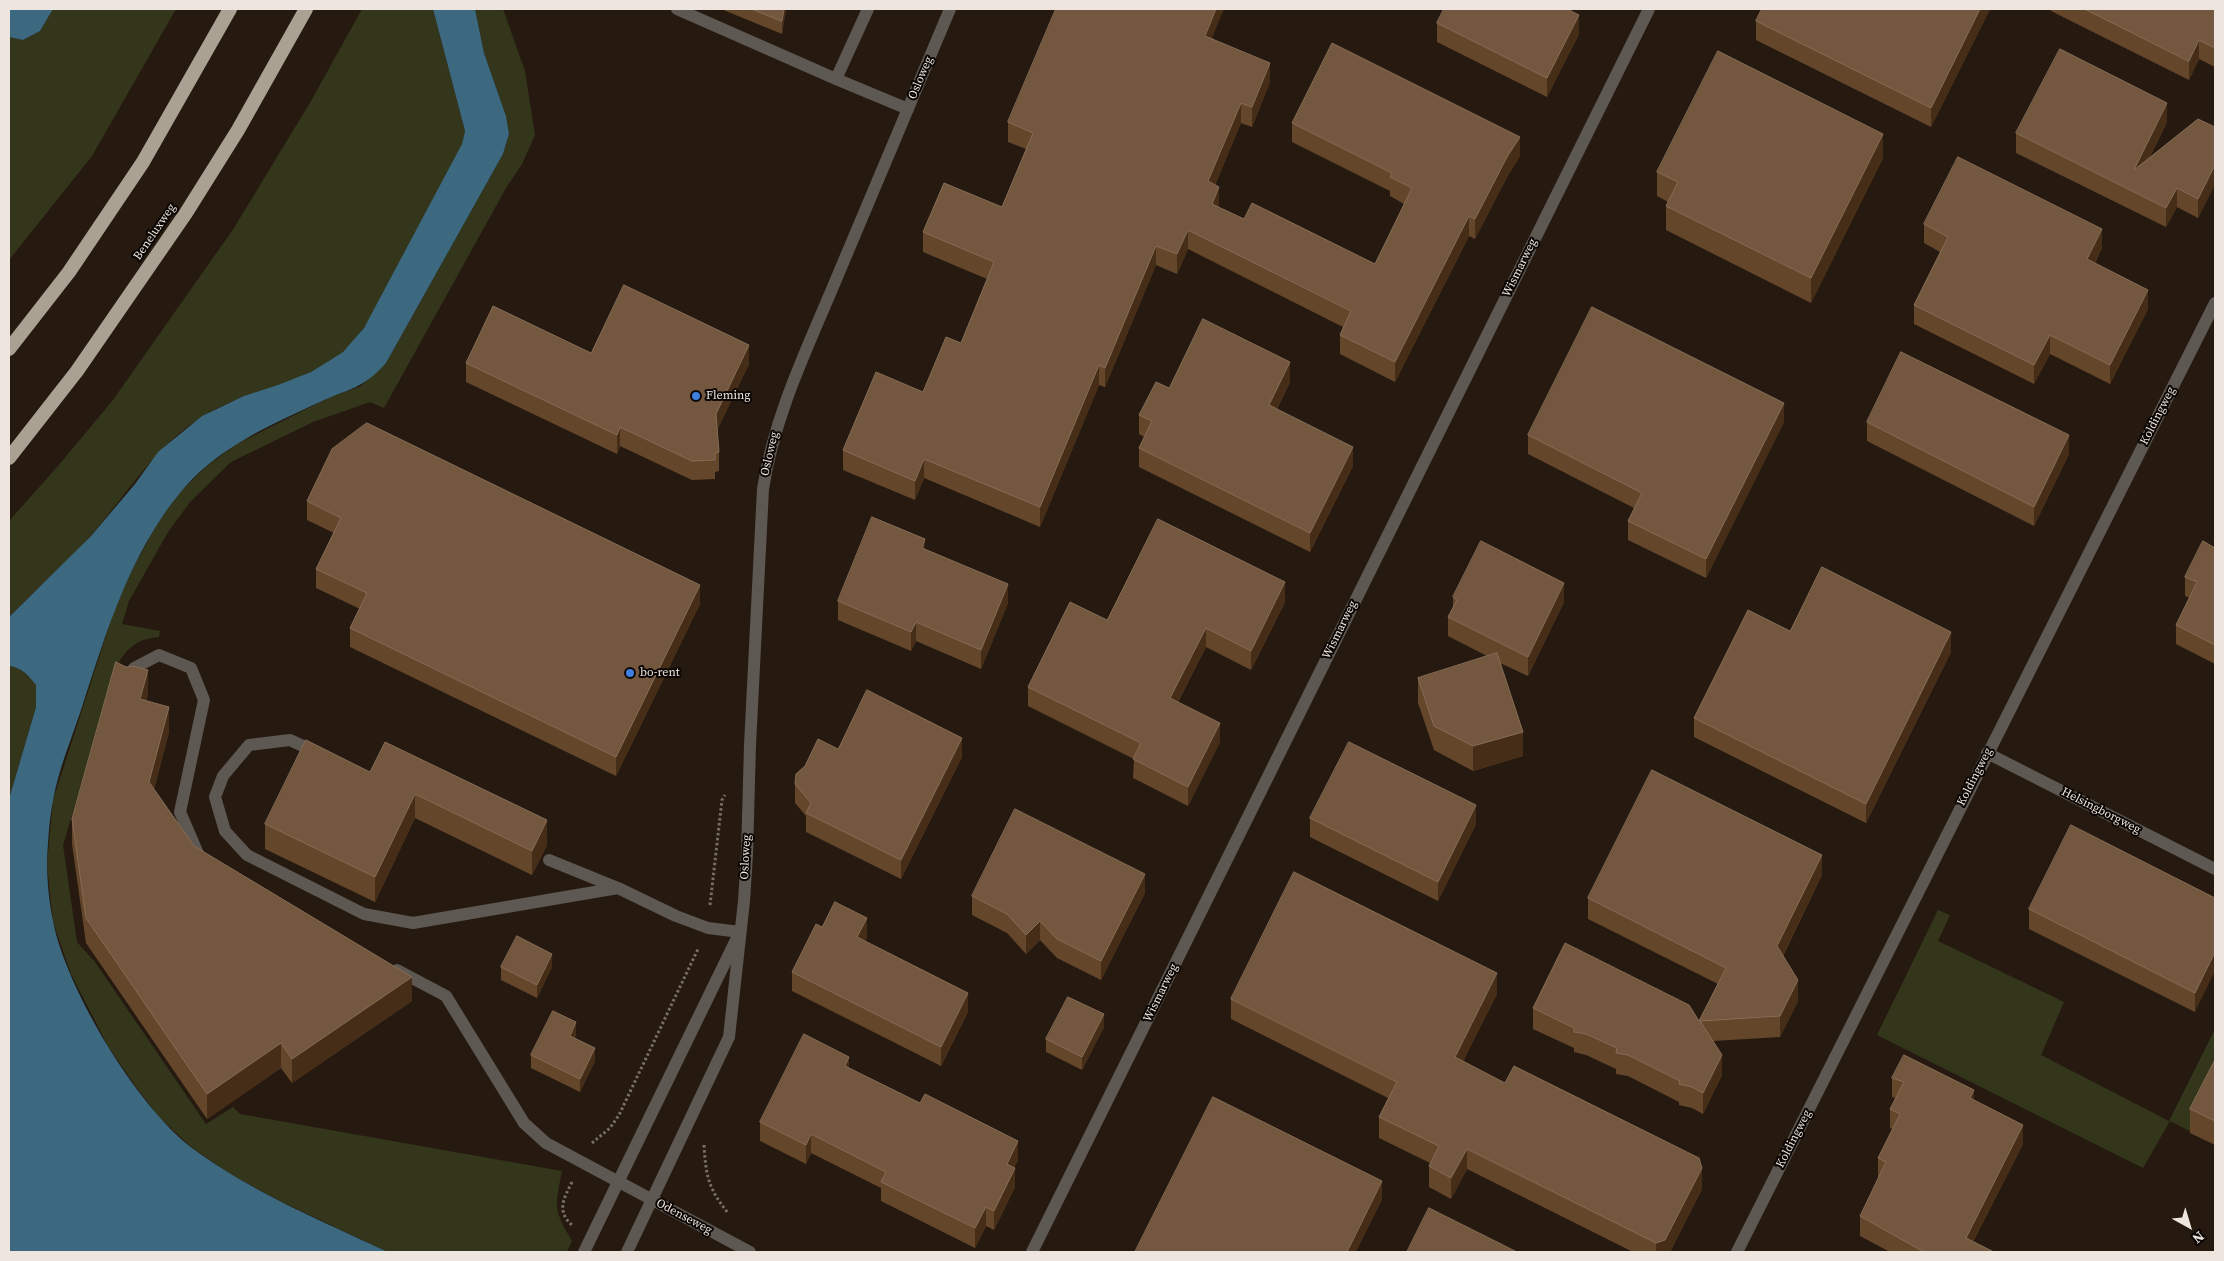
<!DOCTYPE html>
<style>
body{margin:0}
#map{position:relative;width:2224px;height:1261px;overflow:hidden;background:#261a10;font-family:"Source Serif 4",serif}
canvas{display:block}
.frame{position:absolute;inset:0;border:10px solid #ede5de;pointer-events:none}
.north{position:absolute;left:2164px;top:1201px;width:50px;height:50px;-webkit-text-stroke:4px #0b0603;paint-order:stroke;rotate:141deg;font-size:14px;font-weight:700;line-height:20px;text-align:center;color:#ede5de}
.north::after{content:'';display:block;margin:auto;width:18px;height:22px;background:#ede5de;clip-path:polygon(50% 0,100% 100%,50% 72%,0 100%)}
</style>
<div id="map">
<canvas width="2224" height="1261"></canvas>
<div class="frame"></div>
<div class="north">N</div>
</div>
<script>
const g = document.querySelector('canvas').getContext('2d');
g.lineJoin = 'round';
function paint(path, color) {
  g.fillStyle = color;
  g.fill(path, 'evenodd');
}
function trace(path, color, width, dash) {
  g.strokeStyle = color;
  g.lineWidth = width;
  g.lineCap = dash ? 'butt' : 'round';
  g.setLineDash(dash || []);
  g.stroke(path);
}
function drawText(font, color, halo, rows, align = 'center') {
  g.font = font + ' "Source Serif 4",serif';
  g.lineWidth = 4;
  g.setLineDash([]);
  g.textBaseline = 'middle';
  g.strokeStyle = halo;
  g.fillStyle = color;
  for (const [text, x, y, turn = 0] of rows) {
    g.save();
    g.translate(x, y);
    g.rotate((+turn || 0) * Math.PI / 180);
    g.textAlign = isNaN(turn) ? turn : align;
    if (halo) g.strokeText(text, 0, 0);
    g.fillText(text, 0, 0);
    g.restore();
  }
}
paint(new Path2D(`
 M 53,9 L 176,9 L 92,156 L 9,260 L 9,37 L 23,40 L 40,31 Z
 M 362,9 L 433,9 L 465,131 L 462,145 L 371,317 C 363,329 354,342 343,352 C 302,386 247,389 203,416 C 156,445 127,494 92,534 C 66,563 36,589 9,617 L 9,521 L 58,466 L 113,400 L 234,228 L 311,101 Z
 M 475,9 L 503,9 L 525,71 L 535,135 L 522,164 L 506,188 L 384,408 L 370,402 L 313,422 L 231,462 L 190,502 L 168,532 L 129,601 L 122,624 L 160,631 L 159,637 C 136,639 127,648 116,667 L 63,845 L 77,942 L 95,962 L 206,1124 L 233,1107 L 240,1114 L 562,1171 C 555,1207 553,1209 572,1241 L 567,1252 L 388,1252 L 282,1202 L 228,1173 L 190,1146 L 159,1117 L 134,1084 L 108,1046 L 71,974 L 53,922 L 47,864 L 53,800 L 115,608 L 134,566 L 157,524 L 181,491 L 208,465 L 237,444 L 328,398 L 361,386 L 386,363 L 503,154 L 509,134 L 506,116 L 484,53 Z
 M 9,666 C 21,667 28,676 36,684 L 36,707 L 9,799 Z
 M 1938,910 L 1950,915 L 1938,941 L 2064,1002 L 2041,1055 L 2169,1121 L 2215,1029 L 2215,1144 L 2170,1121 L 2143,1168 L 1877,1035 Z`), '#33361b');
paint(new Path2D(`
 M 9,9 L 53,9 L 40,31 L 23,40 L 9,37 Z
 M 433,9 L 475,9 L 484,53 L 506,116 L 509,134 L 503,154 L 386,363 C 362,390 349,388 320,402 C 270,425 215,449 180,493 C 130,554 107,630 83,704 C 73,735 58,770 53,801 C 49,821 48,842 47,861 C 47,880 49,903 53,921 C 66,989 137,1106 192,1148 C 251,1192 322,1221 388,1252 L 9,1252 L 9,799 L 36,707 L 36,685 C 29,676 21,667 9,666 L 9,617 L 91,536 L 135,484 L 158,452 L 202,416 L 244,396 L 278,385 L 311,372 L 329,361 L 343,352 L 364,328 L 462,144 L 465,131 Z`), '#3c6880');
trace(new Path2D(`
 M 710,905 L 722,800 L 725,795
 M 592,1143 L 610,1128 L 619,1115 L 698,949
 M 704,1145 C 706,1176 708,1188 728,1213
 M 572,1182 C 564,1198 556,1211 572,1225`), '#796f66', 3, [2.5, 2.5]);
trace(new Path2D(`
 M 677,9 L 836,79 L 908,109
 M 836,79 L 868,9
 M 129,680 L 134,668 L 159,655 L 191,668 L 204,700 L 180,812 L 202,863
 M 318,753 L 290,740 L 249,745 L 223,776 L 215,797 L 225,831 L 247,855 L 364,914 L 413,923 L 618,888 L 676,916 L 708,928 L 740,932
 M 549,860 L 618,888
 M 397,970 L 446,996 L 524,1123 L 546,1143 L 619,1182`), '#5d5852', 12);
trace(new Path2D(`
 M 1987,753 L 2215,869
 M 619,1182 L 750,1252
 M 584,1252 L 736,940
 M 627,1252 L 729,1037 L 744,901 L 747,854 L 750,745 L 763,489 C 774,416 807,349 835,282 C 873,191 912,100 950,9
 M 1032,1252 L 1649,9
 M 1737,1252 L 2215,303`), '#5d5852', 12);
trace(new Path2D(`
 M 9,349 L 69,272 L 143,162 L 230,9
 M 9,458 L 77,371 L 186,213 L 238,130 L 306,9`), '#aba192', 14);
paint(new Path2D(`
 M 721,9 L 786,9 L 782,34 Z
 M 1990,9 L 1931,127 L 1756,40 L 1756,21 Z
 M 2051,9 L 2215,9 L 2215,67 L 2199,59 L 2189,80 L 2051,11 Z
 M 1437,23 L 1579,34 L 1547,97 L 1437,42 Z
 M 1212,38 L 1270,82 L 1252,127 L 1241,123 L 1215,185 L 1219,206 L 1218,208 L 1244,219 L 1375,264 L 1404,204 L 1390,196 L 1390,191 L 1292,142 L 1292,123 L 1520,156 L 1507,177 L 1475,239 L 1469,236 L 1395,382 L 1340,354 L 1340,335 L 1343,327 L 1188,249 L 1177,274 L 1156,265 L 1105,387 L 1099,385 L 1040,527 L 924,478 L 915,500 L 843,470 L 843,450 L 923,392 L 961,343 L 987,279 L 923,252 L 923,232 L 1002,207 L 1026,149 L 1008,142 L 1008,122 Z
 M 2167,122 L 2150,157 L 2215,127 L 2215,184 L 2198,218 L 2177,207 L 2166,227 L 2016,153 L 2016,133 Z
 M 1883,158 L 1811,303 L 1666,230 L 1666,206 L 1668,202 L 1657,196 L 1657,172 Z
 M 1924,224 L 2102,248 L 2095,263 L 2148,309 L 2110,384 L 2050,354 L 2034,384 L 1914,324 L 1914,305 L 1940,252 L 1924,243 Z
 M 591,353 L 749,364 L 717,430 L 719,452 L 719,471 L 715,472 L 715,479 L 692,480 L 620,446 L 617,454 L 466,382 L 466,363 Z
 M 1290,382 L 1277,409 L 1353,466 L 1310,552 L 1139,467 L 1139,448 L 1144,437 L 1139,434 L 1139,415 L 1169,388 Z
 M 1784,422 L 1706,578 L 1628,540 L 1628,521 L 1634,508 L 1528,454 L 1528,435 Z
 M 1867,422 L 2069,454 L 2034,526 L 1867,441 Z
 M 307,501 L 700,604 L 616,776 L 350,647 L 350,628 L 360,609 L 316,588 L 316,569 L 334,533 L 307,520 Z
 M 2215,548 L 2215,664 L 2176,644 L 2176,625 L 2190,598 L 2185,596 L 2185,577 Z
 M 925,550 L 1008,603 L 981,669 L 916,641 L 911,651 L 838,620 L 838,601 Z
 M 1453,597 L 1564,602 L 1528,676 L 1500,663 L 1523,756 L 1473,771 L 1434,750 L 1418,703 L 1418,678 L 1487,656 L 1448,636 L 1448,617 L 1453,607 Z
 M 1285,602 L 1251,670 L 1206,647 L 1178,702 L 1220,742 L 1188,806 L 1133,778 L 1134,759 L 1028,706 L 1028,687 L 1107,620 Z
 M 1790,631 L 1951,652 L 1866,823 L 1694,737 L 1694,718 Z
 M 148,694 L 146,701 L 169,732 L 154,789 L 194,846 L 412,1001 L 292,1083 L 281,1068 L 207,1119 L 86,943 L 72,844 L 72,819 Z
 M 838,749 L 962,757 L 901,879 L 806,832 L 806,816 L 795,803 L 795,784 Z
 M 370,772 L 547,845 L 532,875 L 415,818 L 375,902 L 265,849 L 265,824 Z
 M 1310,818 L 1476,824 L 1438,901 L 1310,837 Z
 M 1822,875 L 1783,956 L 1798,1001 L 1780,1037 L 1713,1041 L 1722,1075 L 1703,1114 L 1692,1108 L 1679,1105 L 1679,1102 L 1628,1076 L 1616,1074 L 1616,1069 L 1586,1055 L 1574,1052 L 1574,1048 L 1533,1029 L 1533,1008 L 1699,1021 L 1718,984 L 1588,919 L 1588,898 Z
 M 1145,893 L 1101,980 L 1057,958 L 1040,940 L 1026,954 L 1007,933 L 972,915 L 972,896 Z
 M 2215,898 L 2195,1012 L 2029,929 L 2029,909 Z
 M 822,927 L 867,937 L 865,941 L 968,1012 L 941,1066 L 792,991 L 792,972 Z
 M 501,967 L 552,967 L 537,998 L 501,980 Z
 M 1497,994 L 1463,1061 L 1702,1189 L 1670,1252 L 1633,1252 L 1467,1169 L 1451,1199 L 1429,1187 L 1429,1166 L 1430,1163 L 1379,1138 L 1379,1117 L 1388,1098 L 1231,1019 L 1231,999 Z
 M 1104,1027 L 1082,1070 L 1046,1052 L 1046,1039 Z
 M 576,1035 L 575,1038 L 595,1061 L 580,1092 L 531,1068 L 531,1055 Z
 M 2215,1060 L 2215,1145 L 2190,1133 L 2190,1109 Z
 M 849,1069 L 1018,1160 L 1014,1168 L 1015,1187 L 994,1230 L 986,1226 L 975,1248 L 881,1201 L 881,1188 L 811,1153 L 806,1164 L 760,1141 L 760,1122 Z
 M 1892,1078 L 1974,1100 L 2023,1144 L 1973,1242 L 1994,1252 L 1890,1252 L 1860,1236 L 1860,1216 L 1879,1178 L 1878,1177 L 1878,1158 L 1893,1129 L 1890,1128 L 1890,1109 L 1896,1098 L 1892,1097 Z`), '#64462b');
paint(new Path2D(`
 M 784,9 L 786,9 L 782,34 L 782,21 Z
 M 1216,9 L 1224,9 L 1205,55 L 1205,36 Z
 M 1980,9 L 1990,9 L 1931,127 L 1931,108 Z
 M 1579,15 L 1579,34 L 1547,97 L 1547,78 Z
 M 2199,40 L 2199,59 L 2189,80 L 2189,61 Z
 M 1270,63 L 1270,82 L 1252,127 L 1252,107 Z
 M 1241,103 L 1241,123 L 1208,201 L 1208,181 Z
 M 2167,103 L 2167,122 L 2134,189 L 2134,170 Z
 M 1883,134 L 1883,158 L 1811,303 L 1811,278 Z
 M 1520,137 L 1520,156 L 1507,177 L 1475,239 L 1475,219 L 1507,157 Z
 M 2215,165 L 2215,184 L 2198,218 L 2198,199 Z
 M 1219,187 L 1219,206 L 1212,224 L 1212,204 Z
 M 2177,188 L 2177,207 L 2166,227 L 2166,208 Z
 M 1469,216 L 1469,236 L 1395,382 L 1395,362 Z
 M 2102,229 L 2102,248 L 2087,278 L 2087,259 Z
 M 1188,230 L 1188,249 L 1177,274 L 1177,254 Z
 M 1156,246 L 1156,265 L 1105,387 L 1105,368 Z
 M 2148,290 L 2148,309 L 2110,384 L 2110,365 Z
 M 2050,335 L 2050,354 L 2034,384 L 2034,365 Z
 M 749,345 L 749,364 L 716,433 L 716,414 Z
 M 1290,362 L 1290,382 L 1269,424 L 1269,405 Z
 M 1099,365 L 1099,385 L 1040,527 L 1040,507 Z
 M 1784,403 L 1784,422 L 1706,578 L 1706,559 Z
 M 620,427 L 620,446 L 617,454 L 617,435 Z
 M 2069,435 L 2069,454 L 2034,526 L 2034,507 Z
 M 1353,447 L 1353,466 L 1310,552 L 1310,533 Z
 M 924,459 L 924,478 L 915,500 L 915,481 Z
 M 925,539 L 925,558 L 922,548 Z
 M 1285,582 L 1285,602 L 1251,670 L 1251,651 Z
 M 1564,583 L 1564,602 L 1528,676 L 1528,657 Z
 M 1008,584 L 1008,603 L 981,669 L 981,650 Z
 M 700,585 L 700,604 L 616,776 L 616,757 Z
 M 916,622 L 916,641 L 911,651 L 911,632 Z
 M 1206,628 L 1206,647 L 1170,717 L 1170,698 Z
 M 1951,632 L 1951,652 L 1866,823 L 1866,804 Z
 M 148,670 L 148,694 L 140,724 L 140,699 Z
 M 169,707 L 169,732 L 149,806 L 149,782 Z
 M 1220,723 L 1220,742 L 1188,806 L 1188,787 Z
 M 1523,732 L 1523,756 L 1473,771 L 1473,746 Z
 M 962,738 L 962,757 L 901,879 L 901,860 Z
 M 415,794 L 415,818 L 375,902 L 375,877 Z
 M 1476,805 L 1476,824 L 1438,901 L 1438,882 Z
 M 547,820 L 547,845 L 532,875 L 532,851 Z
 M 1822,855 L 1822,875 L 1777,967 L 1777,946 Z
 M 1145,874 L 1145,893 L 1101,980 L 1101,961 Z
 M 867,918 L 867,937 L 857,956 L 857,937 Z
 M 1040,921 L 1040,940 L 1026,954 L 1026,935 Z
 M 2215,952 L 2215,971 L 2195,1012 L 2195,993 Z
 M 552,954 L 552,967 L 537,998 L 537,985 Z
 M 1497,973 L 1497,994 L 1455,1078 L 1455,1057 Z
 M 412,977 L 412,1001 L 292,1083 L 292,1059 Z
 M 1798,980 L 1798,1001 L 1780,1037 L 1780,1016 Z
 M 968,993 L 968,1012 L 941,1066 L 941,1047 Z
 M 1104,1014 L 1104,1027 L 1082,1070 L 1082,1057 Z
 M 576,1022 L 576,1035 L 570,1049 L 570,1036 Z
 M 281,1043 L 281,1068 L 207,1119 L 207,1094 Z
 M 595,1048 L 595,1061 L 580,1092 L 580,1079 Z
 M 1722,1055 L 1722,1075 L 1703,1114 L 1703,1093 Z
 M 849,1057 L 849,1076 L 845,1066 Z
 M 1974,1090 L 1974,1109 L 1970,1098 Z
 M 2023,1125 L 2023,1144 L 1968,1252 L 1966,1238 Z
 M 811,1134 L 811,1153 L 806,1164 L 806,1145 Z
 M 1018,1141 L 1018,1160 L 1007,1183 L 1007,1164 Z
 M 1467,1149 L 1467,1169 L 1451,1199 L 1451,1178 Z
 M 1015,1168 L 1015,1187 L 994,1230 L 994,1211 Z
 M 1702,1168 L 1702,1189 L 1670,1252 L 1656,1252 L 1656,1243 Z
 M 1382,1181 L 1382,1200 L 1356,1252 L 1347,1252 Z
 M 986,1207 L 986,1226 L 975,1248 L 975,1228 Z`), '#452d18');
const building = new Path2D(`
 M 752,9 L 784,9 L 782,21 Z
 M 1056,9 L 1216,9 L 1205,36 L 1270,63 L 1252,107 L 1241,103 L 1208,181 L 1219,187 L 1212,204 L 1244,219 L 1252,203 L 1375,264 L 1412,188 L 1390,177 L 1392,173 L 1292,123 L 1332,43 L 1520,137 L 1507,157 L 1475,219 L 1469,216 L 1395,362 L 1340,335 L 1351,311 L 1188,230 L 1177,254 L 1156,246 L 1105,368 L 1099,365 L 1040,507 L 924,459 L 915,481 L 843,450 L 876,372 L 923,392 L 946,337 L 961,343 L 994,262 L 923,232 L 944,183 L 1002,207 L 1033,133 L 1008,122 Z
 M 1444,9 L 1567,9 L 1579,15 L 1547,78 L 1437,23 Z
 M 1762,9 L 1980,9 L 1931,108 L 1756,21 Z
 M 2085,9 L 2215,9 L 2215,48 L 2199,40 L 2189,61 Z
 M 2060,49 L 2167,103 L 2134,170 L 2198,119 L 2215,127 L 2215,165 L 2198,199 L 2177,188 L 2166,208 L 2016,133 Z
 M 1718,51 L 1883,134 L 1811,278 L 1666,206 L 1678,182 L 1657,172 Z
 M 1958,157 L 2102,229 L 2087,259 L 2148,290 L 2110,365 L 2050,335 L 2034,365 L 1914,305 L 1948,237 L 1924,224 Z
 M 624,285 L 749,345 L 716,414 L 719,452 L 715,453 L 715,460 L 692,461 L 620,427 L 617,435 L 466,363 L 493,306 L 591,353 Z
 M 1592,307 L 1784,403 L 1706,559 L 1628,521 L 1642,493 L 1528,435 Z
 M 1203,319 L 1290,362 L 1269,405 L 1353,447 L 1310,533 L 1139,448 L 1152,421 L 1139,415 L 1156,382 L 1169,388 Z
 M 1901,352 L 2069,435 L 2034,507 L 1867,422 Z
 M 367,423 L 700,585 L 616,757 L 350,628 L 367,593 L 316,569 L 341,518 L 307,501 L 332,449 Z
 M 872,517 L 925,539 L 922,548 L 1008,584 L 981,650 L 916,622 L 911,632 L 838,601 Z
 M 1158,519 L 1285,582 L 1251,651 L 1206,628 L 1170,698 L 1220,723 L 1188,787 L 1133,759 L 1141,743 L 1028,687 L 1070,602 L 1107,620 Z
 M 1481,541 L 1564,583 L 1528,657 L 1448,617 L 1457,600 L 1453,597 Z
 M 2203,541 L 2215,548 L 2215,645 L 2176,625 L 2197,582 L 2185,577 Z
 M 1822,567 L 1951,632 L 1866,804 L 1694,718 L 1748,610 L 1790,631 Z
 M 1497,653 L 1523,732 L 1473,746 L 1434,726 L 1418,678 Z
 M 116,662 L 126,667 L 133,666 L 148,670 L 140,699 L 169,707 L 149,782 L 194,846 L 412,977 L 292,1059 L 281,1043 L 207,1094 L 86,918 L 72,819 Z
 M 867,690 L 962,738 L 901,860 L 806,813 L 811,803 L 795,784 L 796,774 L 805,766 L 818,739 L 838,749 Z
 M 306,740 L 370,772 L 385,742 L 547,820 L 532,851 L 415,794 L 375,877 L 265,824 Z
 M 1349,742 L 1476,805 L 1438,882 L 1310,818 Z
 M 1652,770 L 1822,855 L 1777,946 L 1798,980 L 1780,1016 L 1700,1021 L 1722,1055 L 1703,1093 L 1692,1087 L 1679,1084 L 1680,1081 L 1628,1055 L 1616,1053 L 1617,1048 L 1586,1034 L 1574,1032 L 1574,1028 L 1533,1008 L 1565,943 L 1689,1005 L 1699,1021 L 1726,968 L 1588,898 Z
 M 1015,809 L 1145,874 L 1101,961 L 1057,939 L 1040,921 L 1026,935 L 1007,914 L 972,896 Z
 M 2071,825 L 2215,898 L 2215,952 L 2195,993 L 2029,909 Z
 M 1294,872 L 1497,973 L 1455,1057 L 1505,1083 L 1514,1066 L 1699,1158 L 1702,1168 L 1665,1240 L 1656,1243 L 1467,1149 L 1451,1178 L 1429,1166 L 1439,1146 L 1379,1117 L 1397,1082 L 1231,999 Z
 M 835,902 L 867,918 L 857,937 L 968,993 L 941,1047 L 792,972 L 816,924 L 822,927 Z
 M 517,936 L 552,954 L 537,985 L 501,967 Z
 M 1068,997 L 1104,1014 L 1082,1057 L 1046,1039 Z
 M 553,1011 L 576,1022 L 570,1036 L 595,1048 L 580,1079 L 531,1055 Z
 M 804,1034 L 849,1057 L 845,1066 L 920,1103 L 925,1094 L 1018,1141 L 1007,1164 L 1015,1168 L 994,1211 L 986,1207 L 975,1228 L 881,1182 L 886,1172 L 811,1134 L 806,1145 L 760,1122 Z
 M 1904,1055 L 1974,1090 L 1970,1098 L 2023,1125 L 1966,1238 L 1994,1252 L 1924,1252 L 1860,1216 L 1886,1162 L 1878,1158 L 1900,1114 L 1890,1109 L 1904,1082 L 1892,1078 Z
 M 2215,1060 L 2215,1121 L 2190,1109 Z
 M 1213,1097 L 1382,1181 L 1347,1252 L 1135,1252 Z
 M 1429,1208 L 1517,1252 L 1407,1252 Z`);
paint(building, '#73573e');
trace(building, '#866d57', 1);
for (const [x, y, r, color] of [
 [696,396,5,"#3f7fe0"],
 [630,673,5,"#3f7fe0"]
]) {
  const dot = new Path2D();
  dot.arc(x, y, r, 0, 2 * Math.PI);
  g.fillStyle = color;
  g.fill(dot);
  trace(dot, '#0b0603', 2);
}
drawText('12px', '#ede5de', '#0b0603', [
 ["Osloweg",921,78,-67],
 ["Beneluxweg",155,232,-56],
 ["Wismarweg",1520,268,-64],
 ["Koldingweg",2158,416,-63],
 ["Osloweg",770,454,-77],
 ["Wismarweg",1340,630,-64],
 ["Koldingweg",1975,777,-63],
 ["Helsingborgweg",2101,811,27],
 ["Osloweg",746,857,-87],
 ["Wismarweg",1161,993,-64],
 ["Koldingweg",1794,1139,-63],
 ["Odenseweg",684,1217,28]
]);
drawText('12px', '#ede5de', '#0b0603', [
 ["Fleming",706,396],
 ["bo-rent",640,673]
], 'left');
</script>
